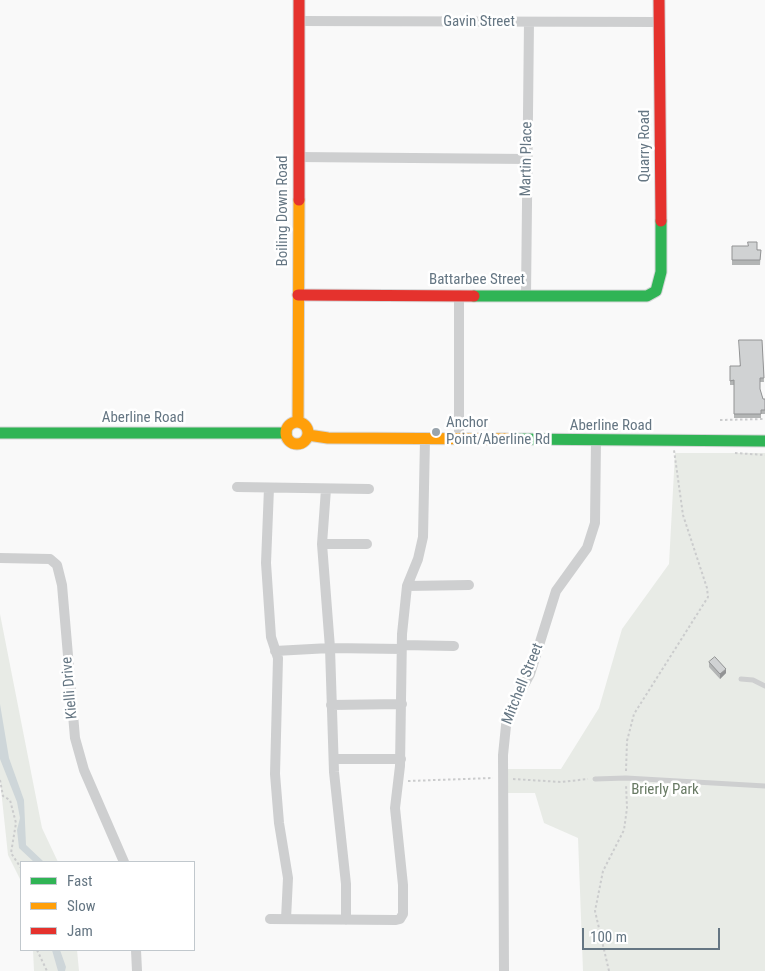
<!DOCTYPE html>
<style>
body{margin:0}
#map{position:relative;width:765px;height:971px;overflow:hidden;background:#f9f9f9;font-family:"Roboto Condensed",sans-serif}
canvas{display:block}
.legend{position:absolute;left:20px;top:861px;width:175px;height:90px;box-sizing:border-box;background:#fff;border:1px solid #c1c8cd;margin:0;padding:6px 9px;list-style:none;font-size:15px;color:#657683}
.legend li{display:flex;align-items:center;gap:10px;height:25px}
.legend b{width:25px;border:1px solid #c1c8cd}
.scale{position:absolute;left:582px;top:928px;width:138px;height:22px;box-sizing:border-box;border:2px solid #657683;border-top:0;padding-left:6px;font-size:15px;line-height:18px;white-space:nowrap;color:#657683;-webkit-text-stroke:4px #fff;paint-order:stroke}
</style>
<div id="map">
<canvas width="765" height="971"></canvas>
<ul class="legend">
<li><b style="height:6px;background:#30b455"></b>Fast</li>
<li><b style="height:6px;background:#ff9f0a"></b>Slow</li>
<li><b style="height:6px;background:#e5322d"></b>Jam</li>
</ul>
<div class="scale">100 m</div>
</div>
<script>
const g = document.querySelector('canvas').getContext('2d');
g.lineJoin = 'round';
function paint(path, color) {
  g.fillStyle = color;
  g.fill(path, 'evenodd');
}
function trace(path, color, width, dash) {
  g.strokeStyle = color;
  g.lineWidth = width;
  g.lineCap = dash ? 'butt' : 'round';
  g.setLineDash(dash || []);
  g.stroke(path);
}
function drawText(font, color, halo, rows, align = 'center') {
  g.font = font + ' "Roboto Condensed",sans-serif';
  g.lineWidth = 5;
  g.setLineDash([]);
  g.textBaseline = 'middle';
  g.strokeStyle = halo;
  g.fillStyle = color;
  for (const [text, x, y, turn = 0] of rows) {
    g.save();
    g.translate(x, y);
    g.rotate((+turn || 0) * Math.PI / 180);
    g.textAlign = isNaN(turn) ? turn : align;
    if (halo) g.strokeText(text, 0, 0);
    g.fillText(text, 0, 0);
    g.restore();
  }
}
paint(new Path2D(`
 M 675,453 L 765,453 L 765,971 L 583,971 L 578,838 L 544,823 L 535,793 L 503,793 L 503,769 L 561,769 L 599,708 L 622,629 L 669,564 Z
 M 0,614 L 42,828 L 58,862 L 21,862 L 21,881 L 8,855 L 0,780 Z
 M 33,950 L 77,950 L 79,971 L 34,971 Z`), '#e8ebe6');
paint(new Path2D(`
 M 0,704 L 9,758 L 24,800 L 26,845 L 44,862 L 34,862 L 19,848 L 17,830 L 20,818 L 17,802 L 0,759 Z
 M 52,950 L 60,950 L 66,967 L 65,971 L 58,971 Z`), '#ced6d9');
const fast = new Path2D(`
 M 474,296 L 647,296 L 656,291 L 661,272 L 661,221
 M 0,433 L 286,433
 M 512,439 L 765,441`);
const slow = new Path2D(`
 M 298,422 L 299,200
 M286 433a11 11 0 1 1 22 0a11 11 0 1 1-22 0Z
 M 308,435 L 328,438 L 512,439`);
const jam = new Path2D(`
 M 659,0 L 661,221
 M 299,200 L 299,0
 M 298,295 L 474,296`);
trace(fast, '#d5d6d7', 13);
trace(slow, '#d5d6d7', 13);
trace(jam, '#d5d6d7', 13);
trace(new Path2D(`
 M 720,420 L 765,419
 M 735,453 L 765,455
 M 626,771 L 627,741 L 634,714 L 708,597 L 707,588 L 683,515 L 674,450
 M 513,779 L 561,782 L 588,779
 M 0,780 L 3,796 L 10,800 L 16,823 L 11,853 L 21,868
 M 408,781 L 493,778
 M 37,950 L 47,971
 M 609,971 L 595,911 L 603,871 L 624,830 L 627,808 L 626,784`), '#cbcccd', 2, [2.5, 2.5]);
trace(new Path2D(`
 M 741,679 L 753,680 L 765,686
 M 595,779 L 626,778 L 765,786`), '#cecfd0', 5);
trace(new Path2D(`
 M 299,21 L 659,22
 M 298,157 L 527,159
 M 526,295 L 529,22
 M 459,440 L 459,295
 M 237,487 L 369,489
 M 269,488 L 266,563 L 271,637 L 278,658 L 275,774 L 279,823 L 288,878 L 286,919
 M 326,489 L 322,544 L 330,648 L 334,772 L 346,884 L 346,920
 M 322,544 L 367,544
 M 0,558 L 50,559 L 57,565 L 62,585 L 75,738 L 84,770 L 124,862
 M 407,586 L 469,585
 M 402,645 L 454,646
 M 275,651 L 330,648 L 402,649
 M 331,705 L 402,704
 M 334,759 L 401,759
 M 270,919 L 396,920 L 400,919 L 403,914 L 403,885 L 395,808 L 400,766 L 402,634 L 407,586 L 418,559 L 423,537 L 425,439
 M 136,950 L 137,971
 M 504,971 L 503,755 L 507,716 L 530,674 L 556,591 L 587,548 L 595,523 L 596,441`), '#cecfd0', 10);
trace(fast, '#30b455', 11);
trace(slow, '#ff9f0a', 11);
trace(jam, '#e5322d', 11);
paint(new Path2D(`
 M 732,246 L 761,250 L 760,265 L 732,265 Z
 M 762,340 L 764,382 L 760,382 L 760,389 L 763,399 L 765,399 L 765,414 L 761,414 L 761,418 L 734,418 L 734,385 L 730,385 L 730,366 L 739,366 Z
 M 709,662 L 726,673 L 720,679 L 709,667 Z`), '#b3b5b5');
paint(new Path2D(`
 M 726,669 L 726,673 L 720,679 L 720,674 Z`), '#929394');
const building = new Path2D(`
 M 748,242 L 757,242 L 757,250 L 761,250 L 760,260 L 732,260 L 732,246 L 748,246 Z
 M 739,340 L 762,340 L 764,378 L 760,378 L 760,389 L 763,399 L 765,399 L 765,410 L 761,410 L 761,414 L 734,414 L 734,380 L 730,381 L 730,366 L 740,366 Z
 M 715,657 L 726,669 L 720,674 L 709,662 Z`);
paint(building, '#d0d2d3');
trace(building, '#929394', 1);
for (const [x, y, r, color] of [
 [436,432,5,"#99a4ac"]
]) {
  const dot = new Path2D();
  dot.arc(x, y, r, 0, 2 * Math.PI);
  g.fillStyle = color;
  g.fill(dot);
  trace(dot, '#fff', 2);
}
drawText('15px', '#657683', '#fff', [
 ["Gavin Street",479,22],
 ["Quarry Road",645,146,-90],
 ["Martin Place",527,159,-89],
 ["Boiling Down Road",283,211,-90],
 ["Battarbee Street",477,280],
 ["Aberline Road",143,418],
 ["Aberline Road",611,426],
 ["Mitchell Street",523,684,-68],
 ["Kielli Drive",70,688,-95]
]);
drawText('15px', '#657683', '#fff', [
 ["Anchor",446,423],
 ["Point/Aberline Rd",446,440]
], 'left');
drawText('15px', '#687a64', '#fff', [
 ["Brierly Park",665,790]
]);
</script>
